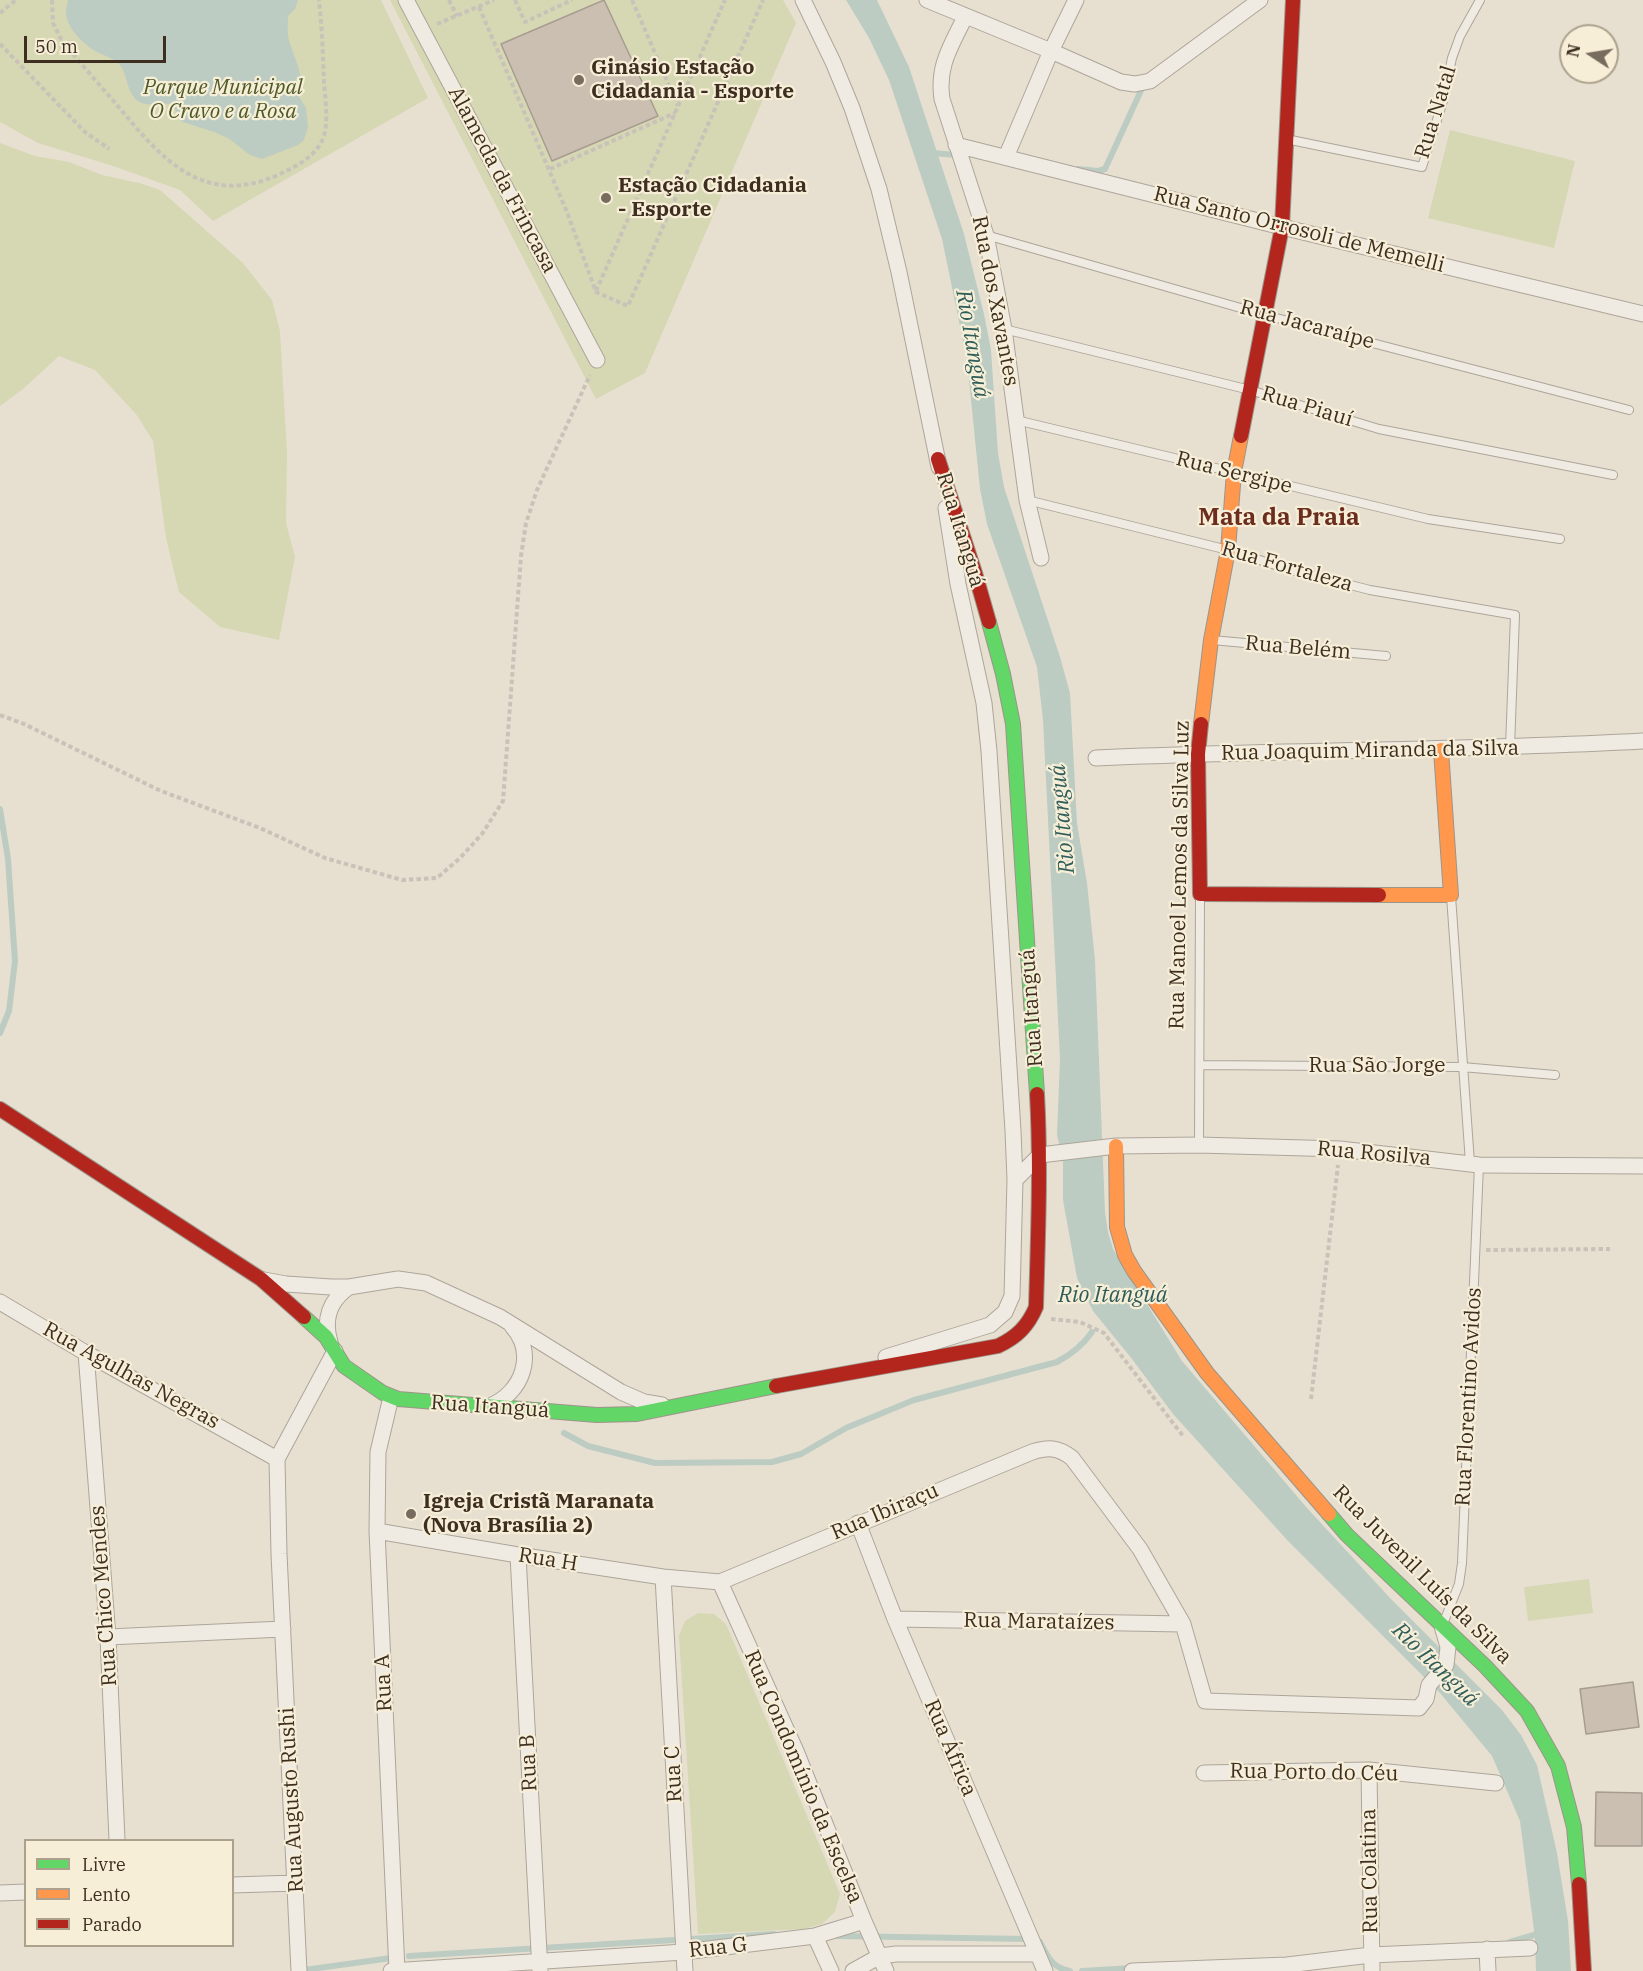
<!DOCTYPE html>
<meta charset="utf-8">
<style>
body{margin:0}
#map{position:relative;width:1643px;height:1971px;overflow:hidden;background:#e7e0d1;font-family:"IBM Plex Serif",serif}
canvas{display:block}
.legend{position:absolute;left:24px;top:1839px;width:210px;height:108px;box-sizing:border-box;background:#f7eed8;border:2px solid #ada18e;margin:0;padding:8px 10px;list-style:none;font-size:18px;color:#3d2e20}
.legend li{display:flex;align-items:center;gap:12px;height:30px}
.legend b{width:30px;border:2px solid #ada18e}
.north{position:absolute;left:1559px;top:24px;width:60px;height:60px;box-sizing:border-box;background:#f7eed8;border:2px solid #ada18e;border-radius:50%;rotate:282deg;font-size:16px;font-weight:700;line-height:24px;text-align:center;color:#3d2e20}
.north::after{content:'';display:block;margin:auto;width:21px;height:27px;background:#786c5e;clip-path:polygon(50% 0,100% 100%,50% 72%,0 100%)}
.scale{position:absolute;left:24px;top:36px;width:142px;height:27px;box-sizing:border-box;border:3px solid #3d2e20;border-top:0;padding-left:8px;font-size:18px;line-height:21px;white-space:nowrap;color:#3d2e20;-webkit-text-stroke:4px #f7eed8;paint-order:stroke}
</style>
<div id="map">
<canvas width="1643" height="1971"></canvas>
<ul class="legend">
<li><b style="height:8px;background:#63d668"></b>Livre</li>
<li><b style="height:8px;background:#ff974d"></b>Lento</li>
<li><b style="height:8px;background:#b3261e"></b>Parado</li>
</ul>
<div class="north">N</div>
<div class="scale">50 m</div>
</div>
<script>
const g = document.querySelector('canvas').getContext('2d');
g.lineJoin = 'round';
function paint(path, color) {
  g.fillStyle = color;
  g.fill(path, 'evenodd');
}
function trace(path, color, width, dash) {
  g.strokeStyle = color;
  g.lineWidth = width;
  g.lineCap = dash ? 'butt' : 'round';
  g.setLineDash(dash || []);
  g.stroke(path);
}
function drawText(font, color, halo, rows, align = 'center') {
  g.font = font + ' "IBM Plex Serif",serif';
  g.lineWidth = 4.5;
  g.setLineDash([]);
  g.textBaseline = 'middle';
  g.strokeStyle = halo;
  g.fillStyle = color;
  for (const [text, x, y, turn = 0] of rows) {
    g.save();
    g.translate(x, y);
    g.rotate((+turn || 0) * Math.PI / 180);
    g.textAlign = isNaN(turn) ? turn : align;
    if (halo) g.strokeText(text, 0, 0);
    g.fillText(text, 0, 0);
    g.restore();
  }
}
paint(new Path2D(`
 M 0,0 L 381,0 L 428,98 L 213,221 L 180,190 L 113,166 L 38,143 L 0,122 Z
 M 390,0 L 783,0 L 796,23 L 645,373 L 596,399 Z
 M 1450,130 L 1575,161 L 1554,248 L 1428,218 Z
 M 0,143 L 35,156 L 69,162 L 102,175 L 143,184 L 160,190 L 243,263 L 272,300 L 280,331 L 287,453 L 286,523 L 295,557 L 279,640 L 220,627 L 179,592 L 166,538 L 153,441 L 136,414 L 95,370 L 59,356 L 23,389 L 0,406 Z
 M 1589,1579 L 1593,1613 L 1528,1621 L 1524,1587 Z
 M 698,1613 L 714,1614 L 726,1624 L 840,1894 L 835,1912 L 822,1924 L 804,1929 L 698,1934 L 679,1636 L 685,1621 Z`), '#d6d7b3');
paint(new Path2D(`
 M 68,0 L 298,0 L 295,9 L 288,16 C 288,24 287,33 289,40 C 294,58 306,77 298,95 L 306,108 L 308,127 L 304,140 L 298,145 L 262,159 L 250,155 L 228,138 L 214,132 L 180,121 L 176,111 L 170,104 C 160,103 146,107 138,101 C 126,92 128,74 119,64 C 113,58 106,56 99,53 C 85,46 68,30 66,14 C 66,10 67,4 68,0 Z
 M 846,0 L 877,0 L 909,67 L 964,234 L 984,314 L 991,350 L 998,453 L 1004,487 L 1060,657 L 1070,693 L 1077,823 L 1087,883 L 1095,960 L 1105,1212 L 1108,1232 L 1113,1249 L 1182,1361 L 1307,1508 L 1390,1598 L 1502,1710 L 1521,1735 L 1537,1765 L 1557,1853 L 1568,1921 L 1571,1971 L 1536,1971 L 1535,1938 L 1520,1821 L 1492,1756 L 1440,1693 L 1288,1541 L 1173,1414 L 1132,1359 L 1093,1311 L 1077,1278 L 1063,1200 L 1063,1161 L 1057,1135 L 1060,1059 L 1043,720 L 1037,667 L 987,524 L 980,489 L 967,360 L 942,239 L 889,80 L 869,38 Z`), '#bcccc2');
trace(new Path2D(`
 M 932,153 L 957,155
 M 1078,169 L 1098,171 L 1105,169 L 1144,84
 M 0,809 L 8,859 L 15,961 L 9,1011 L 0,1033
 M 564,1433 L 588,1446 L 655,1463 L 772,1462 L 801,1454 L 846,1428 L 914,1400 L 1057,1362 C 1072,1354 1083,1345 1092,1332
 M 835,1936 L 1029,1939
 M 1040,1942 C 1048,1957 1052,1968 1070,1971
 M 1510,1942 L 1541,1933
 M 409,1956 L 774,1934
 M 304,1970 L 391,1958
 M 1082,1971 L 1132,1968`), '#bcccc2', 6);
const building = new Path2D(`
 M 604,0 L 658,116 L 552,161 L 501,44 Z
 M 1633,1682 L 1639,1727 L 1586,1734 L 1580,1689 Z
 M 1596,1792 L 1642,1793 L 1642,1846 L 1595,1846 Z`);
paint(building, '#cbbfb2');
trace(building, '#a89c90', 1.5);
const lane = new Path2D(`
 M 1286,139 L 1422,167 L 1443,101 L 1452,58 L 1460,36 L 1480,0
 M 986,235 L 1265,315 L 1629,410
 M 1004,329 L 1250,390 L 1379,429 L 1613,475
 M 1016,420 L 1428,519 L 1560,539
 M 1027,500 L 1228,550 L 1291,570 L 1370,590 L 1515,615 L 1510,747
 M 1212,640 L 1386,656
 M 1451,896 L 1470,1163
 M 1200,1065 L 1462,1067 L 1555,1075
 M 1199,1145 L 1200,895
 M 1443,1624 L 1459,1584 L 1462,1563 L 1479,1165`);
const street = new Path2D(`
 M 406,0 L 597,360
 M 803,0 L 833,62 L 852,108 L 879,189 L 899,272 L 939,467
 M 927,0 L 1051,51 L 1121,82 L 1135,84 L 1150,81 L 1260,0
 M 965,17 C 951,46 937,66 942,99 L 986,235 L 1004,329 L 1027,500 L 1041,558
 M 956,145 L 1282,227 L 1643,314
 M 1006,157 L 1051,51 L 1076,0
 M 1096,758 C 1278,750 1461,751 1643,741
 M 1015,1180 L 1040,1155 L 1116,1146 L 1199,1145 L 1340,1149 L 1479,1165 L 1643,1166
 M 264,1280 L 286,1284 L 331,1287 L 349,1287 L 398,1279 L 426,1283 L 500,1317 L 621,1392 L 644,1402 L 662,1405
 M 0,1302 L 86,1353 L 277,1459 L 279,1554 L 299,1971
 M 330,1342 C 323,1319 330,1300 349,1287
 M 86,1353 L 108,1637 L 117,1840
 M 886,1357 L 990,1325 L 1005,1312 L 1012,1296 L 1015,1180 L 1013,1131 L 989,751 L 984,703 L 958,584 L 946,508
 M 391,1397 L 378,1452 L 377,1531 L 397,1971
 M 490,1406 C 522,1393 537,1354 512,1326
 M 277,1459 L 335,1351
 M 858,1523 L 895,1619 L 1045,1971
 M 377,1531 L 518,1555 L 663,1577 L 720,1582 L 1032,1452 C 1048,1447 1058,1447 1072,1458 L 1140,1549 L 1183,1624 L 1205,1701 L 1419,1708 L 1426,1699 L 1429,1685 L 1446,1665 L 1448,1647 L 1442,1626
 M 518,1555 L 540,1971
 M 663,1577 L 685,1971
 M 720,1582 L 796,1751 L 864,1921 L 886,1971
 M 895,1619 L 1183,1624
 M 108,1637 L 283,1629
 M 1369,1770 L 1372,1971
 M 1204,1773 L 1369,1770 L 1496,1783
 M 232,1885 L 296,1883
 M 0,1893 L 26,1892
 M 815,1936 L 831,1971
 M 1487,1949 L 1488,1971
 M 391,1971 L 684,1952 L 815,1936 L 864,1921
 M 853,1971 L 880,1956 L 896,1954 L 1038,1954
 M 1132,1971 L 1287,1965 L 1371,1955 L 1530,1948`);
const fast = new Path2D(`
 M 989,622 L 1003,674 L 1013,724 L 1037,1094
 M 304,1317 L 326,1337 L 344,1366 L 383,1393 L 398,1399 L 597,1415 L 637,1414 L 776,1386
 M 1329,1514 L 1347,1535 L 1485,1666 L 1527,1711 L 1558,1766 L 1574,1827 L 1579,1884`);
const slow = new Path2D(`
 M 1201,724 L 1211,640 L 1228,550 L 1234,472 L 1241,436
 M 1379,895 L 1451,895 L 1441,750
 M 1116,1146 L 1117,1227 L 1125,1255 L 1134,1271 L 1207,1373 L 1329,1514`);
const jam = new Path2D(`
 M 1241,436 L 1282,227 L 1293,0
 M 938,459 L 975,573 L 989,622
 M 1201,724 L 1198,754 L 1200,894 L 1379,895
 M 0,1109 L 261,1279 L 304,1317
 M 776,1386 L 998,1346 C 1017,1337 1028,1326 1036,1307 C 1038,1236 1041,1165 1037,1094
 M 1579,1884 L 1584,1971`);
trace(lane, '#ada599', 10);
trace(street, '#ada599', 17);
trace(fast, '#9c958a', 16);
trace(slow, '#9c958a', 16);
trace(jam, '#9c958a', 16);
trace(new Path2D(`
 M 52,0 L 53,23 L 61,39 C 78,61 98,83 117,105 C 162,159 203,209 280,174 C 299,165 320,154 325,132 C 328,116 325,98 324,82 C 323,55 322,27 319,0
 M 449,0 L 457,16
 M 515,0 L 525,22 L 572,0
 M 632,0 L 678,106
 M 479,7 L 567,212 L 596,292 L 628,306 L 763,0
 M 0,13 L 16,0
 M 437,24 L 494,0
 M 0,44 L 85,132 L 109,149
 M 550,169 L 675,113
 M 596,291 L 725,0
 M 0,715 L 24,724 L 161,791 L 260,828 L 325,858 L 402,880 L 437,878 L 460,858 L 482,834 L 503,801 L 521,556 L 526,523 L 537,490 L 590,375
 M 1486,1250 L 1610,1249
 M 1051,1319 L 1080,1322 L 1104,1333 L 1183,1436
 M 1311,1399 L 1338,1165`), '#c8c2b9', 4, [4.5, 3]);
trace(lane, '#efebe3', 8);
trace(street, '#efebe3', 15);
trace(fast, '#63d668', 14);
trace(slow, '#ff974d', 14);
trace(jam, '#b3261e', 14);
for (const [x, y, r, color] of [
 [579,80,6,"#786c5e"],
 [606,198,6,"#786c5e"],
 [411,1514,6,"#786c5e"]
]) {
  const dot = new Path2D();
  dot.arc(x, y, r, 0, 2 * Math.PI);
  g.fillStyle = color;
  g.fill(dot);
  trace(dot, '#f7eed8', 2);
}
drawText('bold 21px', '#3d2e20', '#f7eed8', [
 ["Ginásio Estação",591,68],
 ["Cidadania - Esporte",591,92],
 ["Estação Cidadania",618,186],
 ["- Esporte",618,210],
 ["Igreja Cristã Maranata",423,1502],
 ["(Nova Brasília 2)",423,1526]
], 'left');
drawText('italic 21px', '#4d5a26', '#f7eed8', [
 ["Parque Municipal",223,88],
 ["O Cravo e a Rosa",223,112]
]);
drawText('21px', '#3d2e20', '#f7eed8', [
 ["Rua Natal",1436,112,-73],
 ["Alameda da Frincasa",502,180,62],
 ["Rua Santo Orrosoli de Memelli",1299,230,14],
 ["Rua dos Xavantes",995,301,79],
 ["Rua Jacaraípe",1307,325,15],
 ["Rua Piauí",1307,407,17],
 ["Rua Sergipe",1234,473,14],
 ["Rua Itanguá",960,530,73],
 ["Rua Fortaleza",1287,567,16],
 ["Rua Belém",1298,648,5],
 ["Rua Joaquim Miranda da Silva",1370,751,-1],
 ["Rua Manoel Lemos da Silva Luz",1180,875,-89],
 ["Rua Itanguá",1032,1008,-94],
 ["Rua São Jorge",1377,1066],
 ["Rua Rosilva",1374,1154,5],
 ["Rua Agulhas Negras",131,1376,29],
 ["Rua Florentino Avidos",1469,1397,-87],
 ["Rua Itanguá",490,1407,4],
 ["Rua Ibiraçu",885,1512,-23],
 ["Rua H",548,1560,9],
 ["Rua Juvenil Luís da Silva",1422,1575,45],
 ["Rua Chico Mendes",104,1596,-94],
 ["Rua Marataízes",1039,1622,1],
 ["Rua A",384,1683,-93],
 ["Rua África",950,1748,67],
 ["Rua B",529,1763,-93],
 ["Rua Porto do Céu",1314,1773,1],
 ["Rua C",674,1774,-93],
 ["Rua Condomínio da Escelsa",803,1777,67],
 ["Rua Augusto Rushi",292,1800,-93],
 ["Rua Colatina",1370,1871,-91],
 ["Rua G",718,1948,-6]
]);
drawText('italic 22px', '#2f5d5a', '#f7eed8', [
 ["Rio Itanguá",972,344,80],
 ["Rio Itanguá",1063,819,-95],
 ["Rio Itanguá",1113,1296],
 ["Rio Itanguá",1435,1665,44]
]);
drawText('bold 24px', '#6b2e1e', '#f7eed8', [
 ["Mata da Praia",1279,518]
]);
</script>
